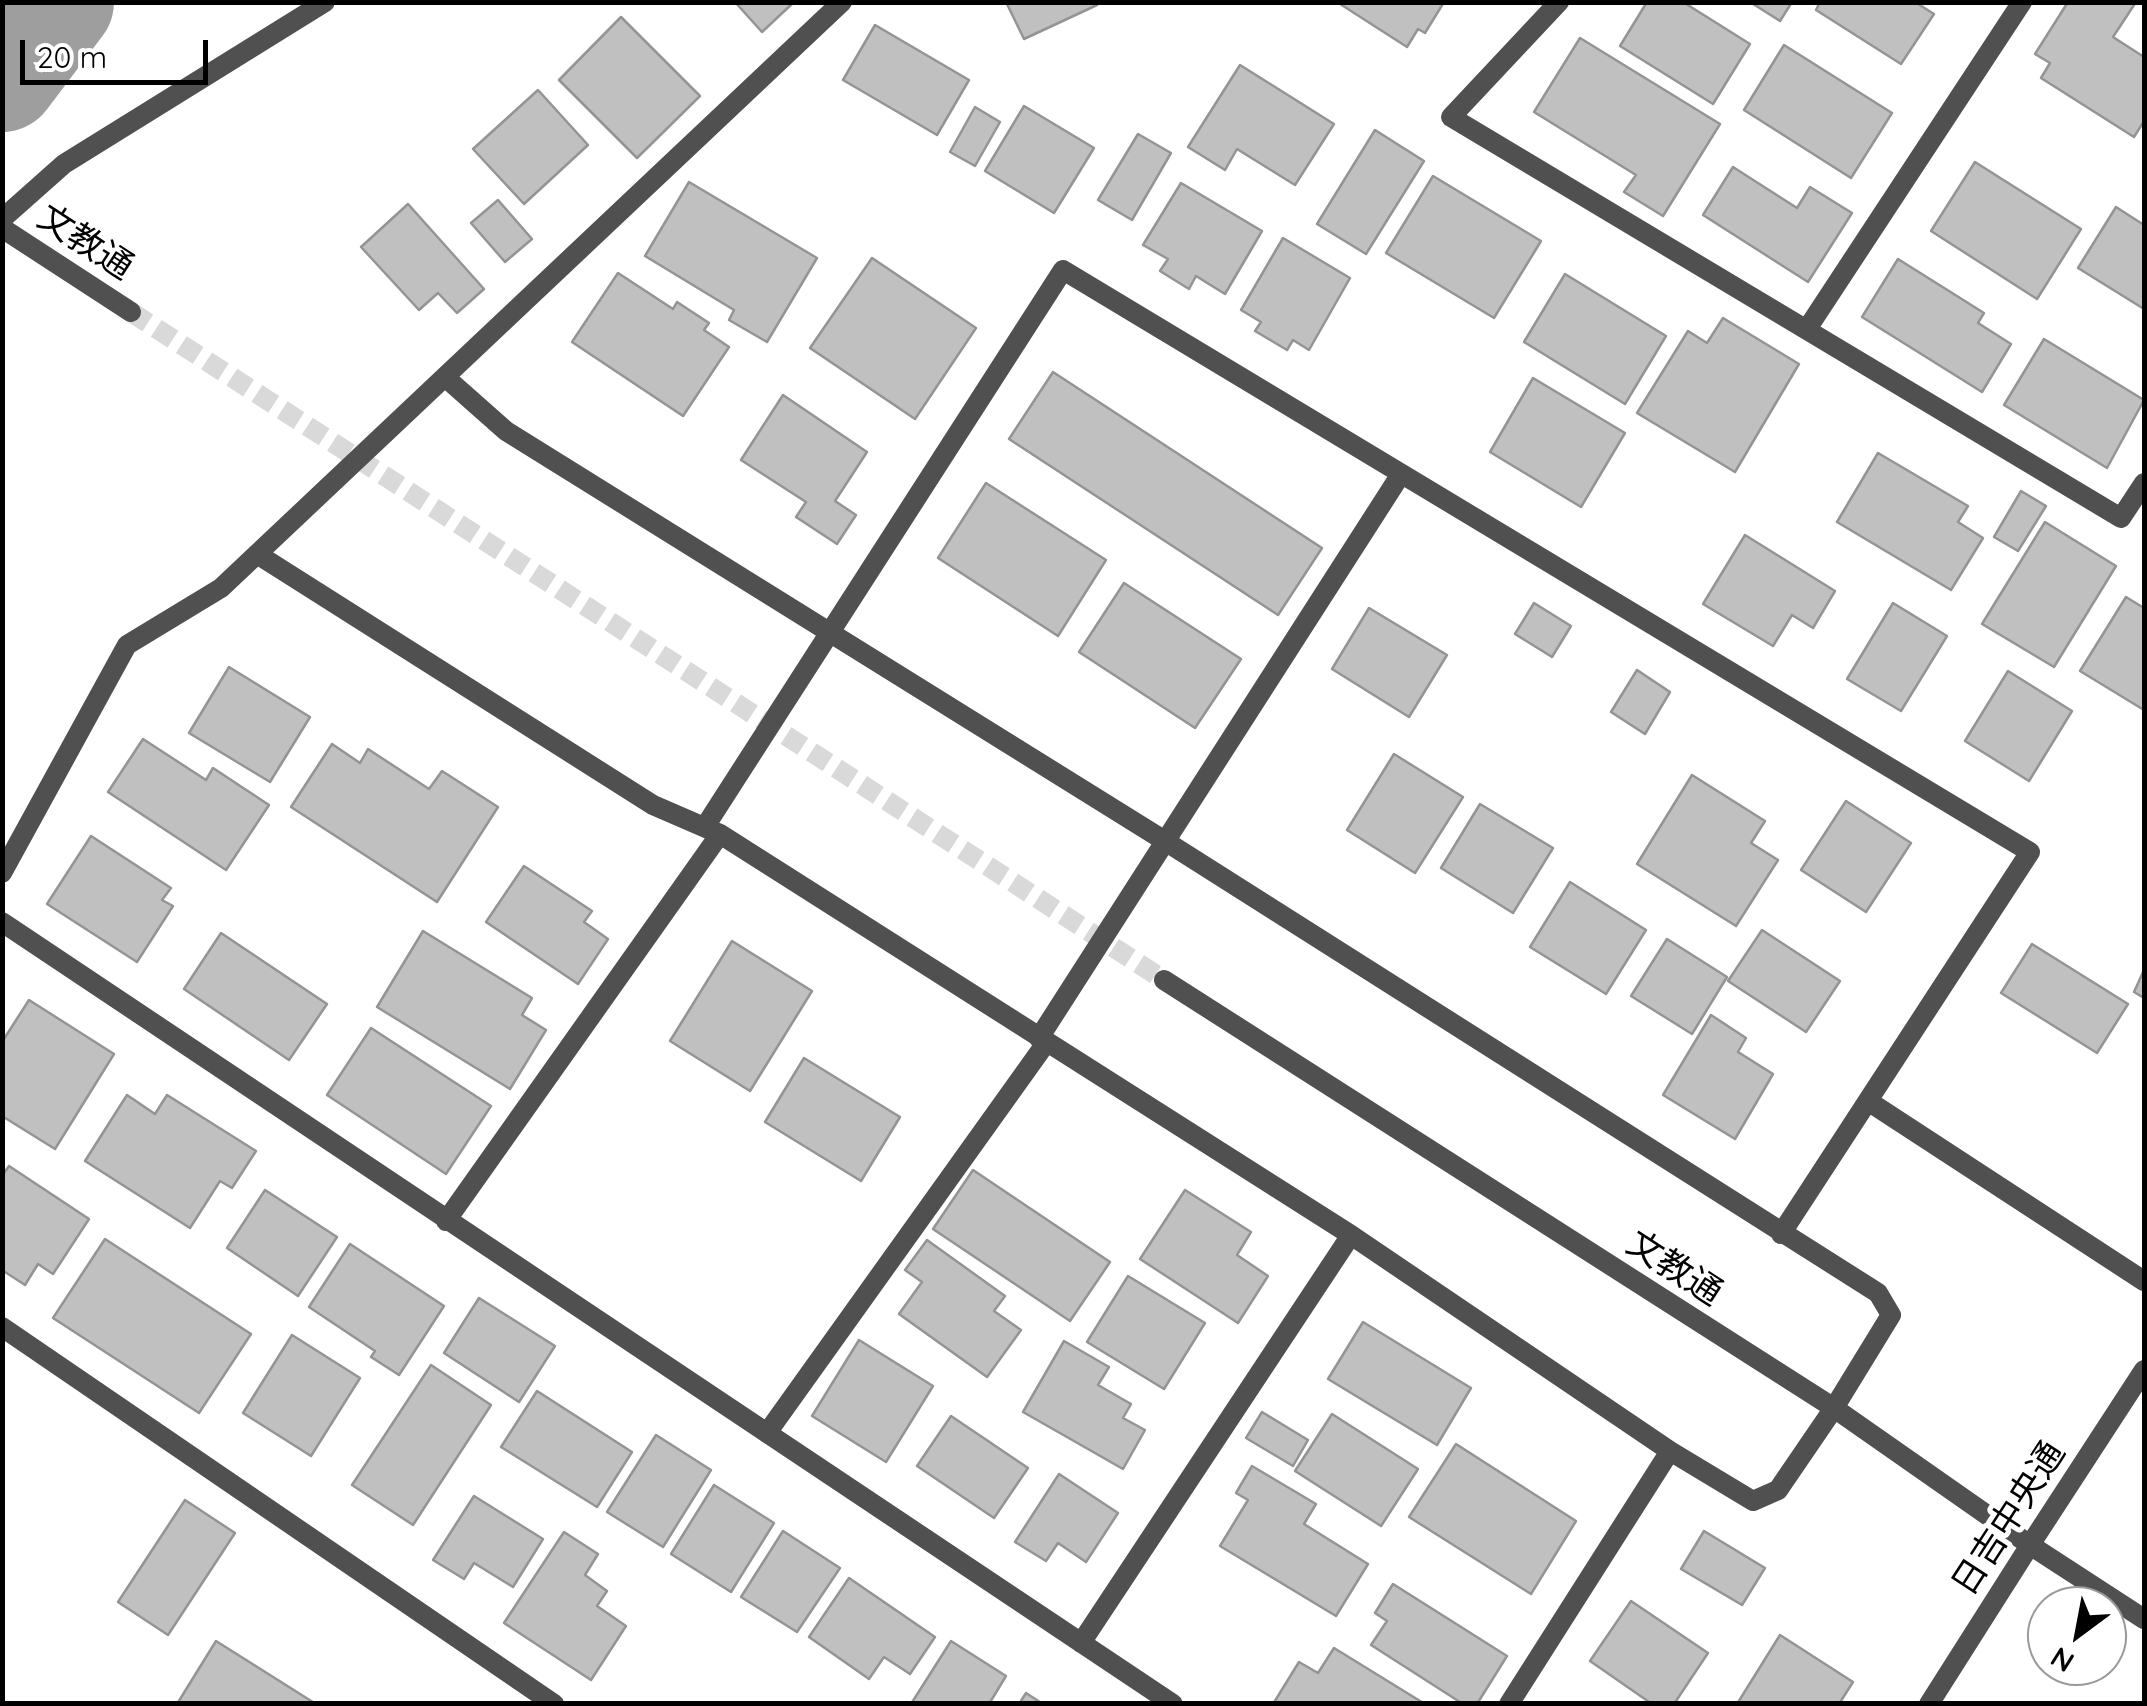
<!DOCTYPE html>
<meta charset="utf-8">
<style>
body{margin:0}
#map{position:relative;width:2147px;height:1706px;overflow:hidden;background:#fff;font-family:Quicksand,sans-serif}
canvas{display:block}
.frame{position:absolute;inset:0;border:5px solid #000;pointer-events:none}
.north{position:absolute;left:2027px;top:1586px;width:100px;height:100px;box-sizing:border-box;background:#fff;border:2px solid #999;border-radius:50%;rotate:212deg;font-size:28px;font-weight:700;line-height:40px;text-align:center;color:#000}
.north::after{content:'';display:block;margin:auto;width:35px;height:45px;background:#000;clip-path:polygon(50% 0,100% 100%,50% 72%,0 100%)}
.scale{position:absolute;left:20px;top:40px;width:188px;height:45px;box-sizing:border-box;border:5px solid #000;border-top:0;padding-left:12px;font-size:30px;line-height:35px;white-space:nowrap;color:#000;-webkit-text-stroke:8px #fff;paint-order:stroke}
</style>
<div id="map">
<canvas width="2147" height="1706"></canvas>
<div class="frame"></div>
<div class="north">N</div>
<div class="scale">20 m</div>
</div>
<script>
const g = document.querySelector('canvas').getContext('2d');
g.lineJoin = 'round';
function trace(path, color, width, dash) {
  g.strokeStyle = color;
  g.lineWidth = width;
  g.lineCap = dash ? 'butt' : 'round';
  g.setLineDash(dash || []);
  g.stroke(path);
}
function paint(path, color) {
  g.fillStyle = color;
  g.fill(path, 'evenodd');
}
function drawText(font, color, halo, rows, align = 'center') {
  g.font = font + ' Quicksand,"Noto Sans JP",sans-serif';
  g.lineWidth = 10;
  g.setLineDash([]);
  g.textBaseline = 'middle';
  g.strokeStyle = halo;
  g.fillStyle = color;
  for (const [text, x, y, turn = 0] of rows) {
    g.save();
    g.translate(x, y);
    g.rotate((+turn || 0) * Math.PI / 180);
    g.textAlign = isNaN(turn) ? turn : align;
    if (halo) g.strokeText(text, 0, 0);
    g.fillText(text, 0, 0);
    g.restore();
  }
}
trace(new Path2D(`
 M 2,76 L 58,2`), '#9e9e9e', 112);
const building = new Path2D(`
 M 735,2 L 794,2 L 762,32 Z
 M 1006,2 L 1096,2 L 1097,5 L 1024,39 Z
 M 1337,2 L 1444,2 L 1425,33 L 1418,29 L 1407,47 Z
 M 1647,2 L 1683,2 L 1750,44 L 1713,104 L 1620,46 Z
 M 1750,2 L 1792,2 L 1780,21 Z
 M 1820,2 L 1915,2 L 1934,14 L 1901,64 L 1816,10 Z
 M 2068,2 L 2136,2 L 2113,37 L 2144,57 L 2144,121 L 2134,137 L 2041,78 L 2050,63 L 2035,54 Z
 M 621,17 L 700,96 L 637,158 L 559,80 Z
 M 875,25 L 969,80 L 937,135 L 843,80 Z
 M 1580,38 L 1720,124 L 1663,216 L 1624,192 L 1636,175 L 1534,112 Z
 M 1784,45 L 1892,113 L 1851,178 L 1744,110 Z
 M 1240,65 L 1334,124 L 1295,185 L 1237,149 L 1225,170 L 1188,147 Z
 M 538,90 L 588,145 L 524,204 L 473,149 Z
 M 1024,106 L 1094,148 L 1054,213 L 985,171 Z
 M 975,107 L 1000,122 L 975,166 L 950,152 Z
 M 1375,130 L 1424,161 L 1366,254 L 1317,224 Z
 M 1138,134 L 1171,153 L 1132,220 L 1098,200 Z
 M 1975,162 L 2081,229 L 2037,299 L 1931,231 Z
 M 1733,167 L 1797,208 L 1810,187 L 1852,213 L 1808,282 L 1703,215 Z
 M 1433,176 L 1541,241 L 1494,318 L 1386,253 Z
 M 689,182 L 817,258 L 767,342 L 729,320 L 734,310 L 645,256 Z
 M 1181,183 L 1262,231 L 1225,294 L 1196,276 L 1189,289 L 1160,271 L 1168,259 L 1143,245 Z
 M 498,200 L 532,239 L 505,262 L 471,223 Z
 M 408,204 L 484,289 L 457,313 L 438,293 L 419,310 L 361,247 Z
 M 2116,207 L 2144,225 L 2144,309 L 2078,268 Z
 M 1283,238 L 1350,278 L 1309,350 L 1293,340 L 1287,350 L 1255,331 L 1261,322 L 1241,310 Z
 M 872,258 L 976,328 L 915,419 L 810,348 Z
 M 1898,259 L 1984,313 L 1978,323 L 2011,344 L 1982,392 L 1862,317 Z
 M 618,273 L 673,309 L 677,302 L 709,323 L 704,330 L 729,347 L 683,416 L 572,342 Z
 M 1565,274 L 1666,336 L 1625,404 L 1524,342 Z
 M 1723,318 L 1799,364 L 1735,472 L 1637,413 L 1688,331 L 1707,343 Z
 M 2044,339 L 2144,400 L 2107,468 L 2004,405 Z
 M 1053,372 L 1322,548 L 1278,615 L 1009,439 Z
 M 1533,378 L 1625,433 L 1581,507 L 1490,452 Z
 M 783,395 L 867,452 L 835,501 L 856,515 L 837,544 L 796,517 L 806,502 L 741,460 Z
 M 1878,453 L 1968,506 L 1958,522 L 1983,538 L 1951,590 L 1837,522 Z
 M 986,483 L 1106,560 L 1058,636 L 938,558 Z
 M 2021,491 L 2046,506 L 2018,551 L 1994,537 Z
 M 2045,522 L 2116,566 L 2054,667 L 1982,624 Z
 M 1745,535 L 1835,591 L 1813,628 L 1792,615 L 1773,646 L 1703,604 Z
 M 1124,583 L 1241,659 L 1195,728 L 1079,652 Z
 M 2126,597 L 2144,608 L 2144,710 L 2080,671 Z
 M 1534,603 L 1571,626 L 1552,657 L 1515,634 Z
 M 1893,603 L 1947,636 L 1901,711 L 1847,679 Z
 M 1369,608 L 1447,655 L 1409,717 L 1332,669 Z
 M 229,667 L 310,717 L 270,782 L 189,733 Z
 M 1637,670 L 1670,692 L 1645,734 L 1611,712 Z
 M 2008,671 L 2072,711 L 2029,781 L 1965,741 Z
 M 143,739 L 206,780 L 213,768 L 269,805 L 226,870 L 108,792 Z
 M 332,744 L 360,763 L 368,749 L 429,789 L 442,771 L 498,807 L 437,902 L 291,807 Z
 M 1394,754 L 1463,797 L 1415,873 L 1347,830 Z
 M 1692,775 L 1765,821 L 1751,843 L 1778,860 L 1736,926 L 1637,864 Z
 M 1846,801 L 1911,843 L 1866,912 L 1801,870 Z
 M 1480,804 L 1553,848 L 1513,913 L 1441,868 Z
 M 91,836 L 171,888 L 162,900 L 173,906 L 137,962 L 47,904 Z
 M 524,866 L 592,911 L 584,922 L 608,939 L 578,984 L 486,922 Z
 M 1570,882 L 1646,930 L 1606,994 L 1530,947 Z
 M 1762,930 L 1840,981 L 1806,1032 L 1728,981 Z
 M 423,931 L 532,998 L 522,1015 L 546,1030 L 510,1089 L 377,1007 Z
 M 221,933 L 327,1004 L 289,1060 L 184,989 Z
 M 1667,939 L 1727,977 L 1692,1034 L 1631,996 Z
 M 732,941 L 812,991 L 750,1091 L 670,1041 Z
 M 2032,944 L 2128,1004 L 2097,1053 L 2001,993 Z
 M 2144,970 L 2144,998 L 2134,992 Z
 M 29,1000 L 114,1054 L 55,1149 L 2,1116 L 2,1042 Z
 M 1711,1015 L 1746,1038 L 1738,1052 L 1773,1074 L 1735,1139 L 1663,1095 Z
 M 371,1028 L 491,1106 L 446,1174 L 327,1095 Z
 M 804,1058 L 900,1117 L 861,1181 L 765,1122 Z
 M 127,1095 L 155,1114 L 167,1095 L 256,1151 L 232,1188 L 220,1181 L 190,1228 L 85,1161 Z
 M 9,1166 L 89,1219 L 53,1274 L 38,1264 L 25,1285 L 2,1270 L 2,1176 Z
 M 973,1170 L 1110,1262 L 1070,1321 L 933,1229 Z
 M 265,1190 L 337,1237 L 298,1296 L 227,1248 Z
 M 1185,1190 L 1251,1232 L 1237,1255 L 1268,1276 L 1238,1323 L 1140,1259 Z
 M 105,1239 L 251,1334 L 199,1413 L 53,1318 Z
 M 927,1240 L 1005,1296 L 994,1311 L 1021,1330 L 987,1377 L 899,1314 L 922,1282 L 905,1270 Z
 M 350,1244 L 444,1306 L 399,1375 L 371,1357 L 375,1351 L 309,1307 Z
 M 1128,1276 L 1205,1323 L 1164,1389 L 1087,1342 Z
 M 479,1298 L 555,1346 L 519,1402 L 444,1353 Z
 M 1363,1322 L 1471,1388 L 1437,1445 L 1328,1379 Z
 M 292,1335 L 360,1378 L 311,1456 L 243,1413 Z
 M 859,1340 L 933,1386 L 886,1462 L 812,1416 Z
 M 1064,1341 L 1109,1367 L 1098,1385 L 1131,1404 L 1123,1418 L 1145,1430 L 1123,1469 L 1023,1412 Z
 M 431,1365 L 491,1405 L 413,1525 L 352,1485 Z
 M 537,1391 L 632,1452 L 597,1507 L 501,1447 Z
 M 1262,1412 L 1308,1440 L 1293,1466 L 1246,1438 Z
 M 1332,1414 L 1418,1469 L 1381,1526 L 1295,1471 Z
 M 951,1416 L 1028,1468 L 994,1518 L 917,1466 Z
 M 656,1435 L 711,1470 L 663,1547 L 607,1512 Z
 M 1456,1444 L 1576,1521 L 1531,1594 L 1409,1517 Z
 M 1252,1466 L 1316,1504 L 1304,1524 L 1368,1564 L 1336,1616 L 1220,1546 L 1248,1500 L 1236,1493 Z
 M 1059,1474 L 1118,1513 L 1086,1562 L 1058,1543 L 1046,1561 L 1015,1542 Z
 M 714,1485 L 774,1523 L 731,1592 L 671,1554 Z
 M 474,1496 L 543,1539 L 513,1587 L 474,1563 L 464,1579 L 433,1560 Z
 M 185,1500 L 235,1533 L 168,1635 L 118,1602 Z
 M 783,1531 L 840,1568 L 797,1632 L 741,1597 Z
 M 1704,1531 L 1765,1568 L 1742,1605 L 1681,1569 Z
 M 564,1532 L 598,1554 L 585,1575 L 607,1591 L 597,1606 L 626,1626 L 591,1680 L 504,1623 Z
 M 849,1578 L 935,1637 L 910,1674 L 884,1657 L 869,1679 L 809,1637 Z
 M 1393,1584 L 1507,1656 L 1477,1704 L 1463,1704 L 1371,1645 L 1387,1621 L 1375,1613 Z
 M 1631,1601 L 1708,1653 L 1674,1704 L 1652,1704 L 1590,1661 Z
 M 1780,1635 L 1853,1682 L 1839,1704 L 1737,1704 Z
 M 216,1641 L 316,1704 L 177,1704 Z
 M 951,1641 L 1006,1676 L 989,1704 L 911,1704 Z
 M 1334,1648 L 1425,1704 L 1273,1704 L 1299,1662 L 1318,1673 Z
 M 1026,1693 L 1043,1704 L 1019,1704 Z`);
paint(building, '#c0c0c0');
trace(building, '#949494', 2.5);
trace(new Path2D(`
 M 131,312 L 1164,980`), '#d9d9d9', 20, [20, 10]);
trace(new Path2D(`
 M 1559,2 L 1451,117 L 2121,518 L 2144,483
 M 2,219 L 64,164 L 325,2
 M 1807,329 L 2022,2
 M 257,554 L 653,805 L 720,834 L 1351,1235 L 1670,1451 L 1753,1501 L 1778,1490 L 1834,1408 L 1891,1315 L 1878,1293 L 1165,841 L 506,431 L 445,377
 M 706,825 L 1063,270 L 2030,852 L 1781,1234
 M 2,873 L 127,645 L 221,588 L 842,2
 M 2,922 L 1173,1704
 M 1039,1038 L 1401,474
 M 1868,1101 L 2144,1281
 M 446,1221 L 720,834
 M 2,1327 L 554,1704
 M 767,1433 L 1046,1043
 M 2030,1545 L 2144,1370
 M 1081,1643 L 1351,1235
 M 1509,1704 L 1670,1451`), '#505050', 20);
trace(new Path2D(`
 M 2,228 L 131,312
 M 1164,980 L 1834,1408 L 2030,1545 L 2144,1619
 M 1929,1704 L 2030,1545`), '#505050', 20);
drawText('35px', '#000', '#fff', [
 ["文教通",85,243,33],
 ["文教通",1674,1269,33],
 ["日吉中央通",2009,1519,-57]
]);
</script>
